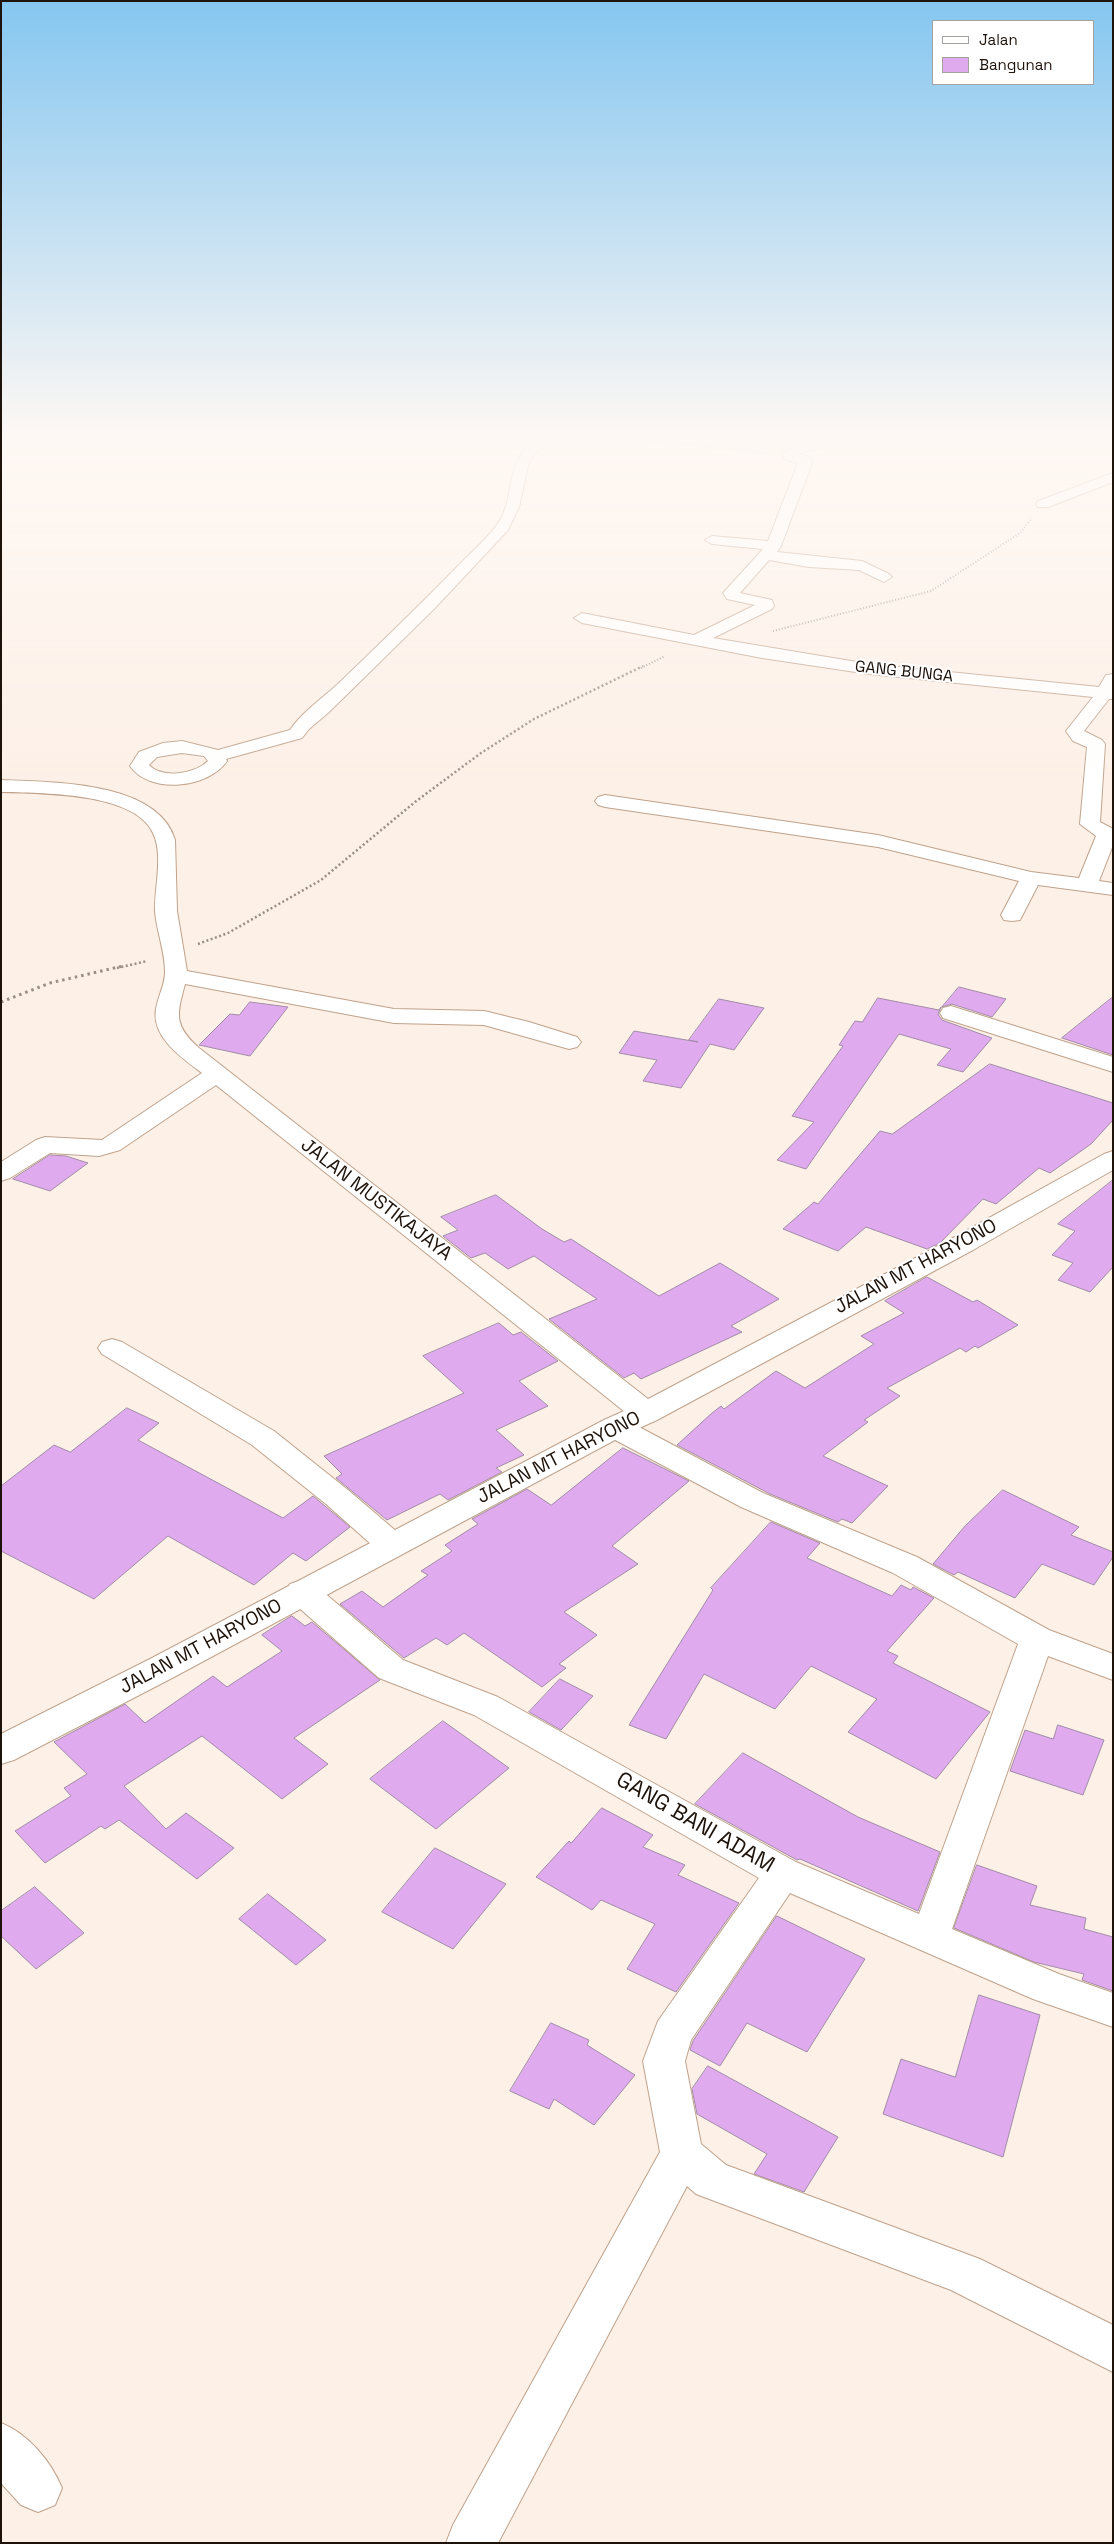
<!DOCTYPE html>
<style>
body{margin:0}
#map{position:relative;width:1114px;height:2544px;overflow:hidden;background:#fdf0e7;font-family:"Space Grotesk",sans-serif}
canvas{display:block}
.frame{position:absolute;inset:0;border:2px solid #1e130b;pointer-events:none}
.legend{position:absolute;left:932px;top:20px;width:162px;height:65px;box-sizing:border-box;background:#fff;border:1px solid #a5a19d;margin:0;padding:6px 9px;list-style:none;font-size:15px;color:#1e130b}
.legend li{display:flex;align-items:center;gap:10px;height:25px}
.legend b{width:25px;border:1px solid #a5a19d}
</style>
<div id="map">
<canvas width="1114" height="2544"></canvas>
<div class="frame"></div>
<ul class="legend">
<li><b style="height:6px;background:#fff"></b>Jalan</li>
<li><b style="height:14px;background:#e0aaee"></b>Bangunan</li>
</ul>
</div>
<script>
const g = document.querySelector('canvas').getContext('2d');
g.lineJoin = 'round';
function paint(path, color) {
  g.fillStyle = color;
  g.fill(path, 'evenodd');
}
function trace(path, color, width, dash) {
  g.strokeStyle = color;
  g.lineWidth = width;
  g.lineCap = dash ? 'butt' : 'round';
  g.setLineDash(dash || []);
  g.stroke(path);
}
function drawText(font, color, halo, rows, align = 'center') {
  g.font = font + ' "Space Grotesk",sans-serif';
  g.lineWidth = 4;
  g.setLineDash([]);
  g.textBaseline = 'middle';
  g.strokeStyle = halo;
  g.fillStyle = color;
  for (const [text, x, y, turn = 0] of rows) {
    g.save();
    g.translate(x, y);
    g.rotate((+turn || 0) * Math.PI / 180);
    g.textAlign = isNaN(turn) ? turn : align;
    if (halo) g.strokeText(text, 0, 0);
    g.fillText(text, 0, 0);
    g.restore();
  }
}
const building = new Path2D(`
 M 959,987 L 1006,999 L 992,1017 L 952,1004 L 942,1007 Z
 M 1113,997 L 1113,1055 L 1062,1038 Z
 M 878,998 L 939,1010 L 941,1007 L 938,1014 L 942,1020 L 992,1038 L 963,1072 L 937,1065 L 951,1049 L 899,1034 L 806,1169 L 777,1160 L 814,1122 L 792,1116 L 843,1046 L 839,1045 L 855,1021 L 862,1022 Z
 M 719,999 L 764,1008 L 734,1050 L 710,1044 L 681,1088 L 643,1081 L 657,1060 L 619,1053 L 634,1031 L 698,1042 L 689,1040 Z
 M 250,1002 L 288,1007 L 250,1056 L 199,1045 L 230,1014 L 239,1015 Z
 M 990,1064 L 1113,1103 L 1113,1120 L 1091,1144 L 1050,1173 L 1039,1168 L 996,1204 L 983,1199 L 940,1243 L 927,1249 L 866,1227 L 838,1251 L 783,1229 L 814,1202 L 818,1204 L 880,1131 L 892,1134 Z
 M 50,1155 L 66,1156 L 88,1163 L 50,1191 L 13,1179 Z
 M 1113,1180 L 1113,1267 L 1090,1292 L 1058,1280 L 1073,1263 L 1052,1255 L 1075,1231 L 1058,1224 Z
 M 496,1195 L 542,1229 L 564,1242 L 571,1239 L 659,1296 L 720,1263 L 779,1299 L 731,1326 L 742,1332 L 641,1379 L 634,1373 L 624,1378 L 549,1319 L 597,1299 L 534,1256 L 508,1269 L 485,1253 L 471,1258 L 443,1236 L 458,1230 L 441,1217 Z
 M 927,1277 L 973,1302 L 977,1300 L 1018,1325 L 978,1348 L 975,1346 L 966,1352 L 960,1348 L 887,1388 L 900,1396 L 864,1420 L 868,1422 L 823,1456 L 888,1486 L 852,1523 L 842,1519 L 838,1522 L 770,1494 L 677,1445 L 712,1413 L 721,1406 L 724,1409 L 776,1371 L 805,1388 L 874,1344 L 861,1336 L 904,1313 L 885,1301 Z
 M 499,1323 L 513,1335 L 521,1332 L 558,1361 L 519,1381 L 548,1406 L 496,1430 L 524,1455 L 496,1468 L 502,1472 L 448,1500 L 440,1494 L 387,1520 L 336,1478 L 342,1474 L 324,1456 L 464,1393 L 423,1356 Z
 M 127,1408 L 159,1423 L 138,1440 L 283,1518 L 313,1496 L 350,1527 L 306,1561 L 293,1553 L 254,1585 L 168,1536 L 94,1599 L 1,1551 L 1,1486 L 54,1445 L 70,1452 Z
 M 623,1448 L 689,1481 L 612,1546 L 638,1564 L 564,1612 L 597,1635 L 559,1664 L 566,1668 L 542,1687 L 464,1633 L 447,1645 L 436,1638 L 404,1658 L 340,1604 L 362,1591 L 383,1607 L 428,1575 L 421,1571 L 452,1551 L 445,1545 L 478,1524 L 472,1519 L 527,1489 L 551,1505 Z
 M 1003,1490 L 1079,1527 L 1071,1535 L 1113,1552 L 1113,1557 L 1094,1585 L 1042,1564 L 1015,1598 L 958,1572 L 954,1575 L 933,1564 L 965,1526 Z
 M 771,1522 L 820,1543 L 807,1558 L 892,1596 L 901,1585 L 911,1590 L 913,1587 L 934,1598 L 887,1651 L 898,1656 L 893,1663 L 990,1712 L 936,1779 L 848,1732 L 877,1699 L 811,1666 L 775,1709 L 704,1674 L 666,1739 L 629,1725 L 713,1590 L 711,1588 Z
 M 292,1616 L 305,1626 L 312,1622 L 380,1680 L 294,1738 L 328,1764 L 282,1799 L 202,1736 L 124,1786 L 166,1829 L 186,1813 L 234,1848 L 197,1879 L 119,1820 L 105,1829 L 101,1826 L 45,1863 L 15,1831 L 71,1796 L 64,1788 L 87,1774 L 54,1742 L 125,1704 L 145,1723 L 213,1676 L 227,1687 L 282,1651 L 262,1635 Z
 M 560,1679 L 593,1696 L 561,1730 L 529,1712 Z
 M 443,1721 L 509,1768 L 436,1829 L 370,1779 Z
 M 1058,1725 L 1104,1740 L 1083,1795 L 1010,1771 L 1025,1730 L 1053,1739 Z
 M 743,1753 L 858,1817 L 940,1852 L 918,1911 L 800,1859 L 797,1860 L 695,1804 Z
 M 602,1808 L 653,1835 L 643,1847 L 685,1865 L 678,1875 L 739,1903 L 676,1992 L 627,1969 L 655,1924 L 601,1900 L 592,1910 L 536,1877 L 569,1841 L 571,1843 Z
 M 435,1848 L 506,1884 L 453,1949 L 382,1912 Z
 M 977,1865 L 1037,1886 L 1030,1905 L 1086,1918 L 1084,1929 L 1113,1937 L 1113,1991 L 1082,1980 L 1084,1974 L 1034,1962 L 954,1928 Z
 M 35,1887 L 84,1933 L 36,1969 L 1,1936 L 1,1911 Z
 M 268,1894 L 326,1940 L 296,1965 L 239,1919 Z
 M 777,1916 L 865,1959 L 807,2052 L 747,2023 L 720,2066 L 690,2050 L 693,2041 Z
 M 979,1995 L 1040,2015 L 1003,2157 L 883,2114 L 901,2059 L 955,2077 Z
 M 551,2023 L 589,2040 L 587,2045 L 635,2075 L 594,2125 L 554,2099 L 549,2109 L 510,2091 Z
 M 708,2066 L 838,2137 L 804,2192 L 754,2174 L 767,2154 L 697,2114 L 692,2089 Z`);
paint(building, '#e0aaee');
trace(building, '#a18ca7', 1);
const minor = new Path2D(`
 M 542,438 L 557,438 L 537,451 L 529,462 L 519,507 L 508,530 L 434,609 L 328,713 L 309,729 L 302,738 L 226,759 L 227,761 C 209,788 150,795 130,766 L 139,752 L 163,743 L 182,741 L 218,750 L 290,730 C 302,712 323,698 339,683 C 378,645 417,608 455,569 C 469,554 485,541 497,525 C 519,494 500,459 542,438 ZM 182,753 L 204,756 L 208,761 C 195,774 162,779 149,765 L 157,757 Z
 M 815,438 L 830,438 L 817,448 L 798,454 L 810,457 L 812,463 L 781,546 L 777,552 L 862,561 L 889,574 L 892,577 L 884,582 L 859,570 L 809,567 L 769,560 L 740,593 L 772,600 L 774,606 L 772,609 L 713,638 L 869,664 L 1099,687 L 1106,675 L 1113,674 L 1113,699 L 1109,699 L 1084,731 L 1102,740 L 1105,744 L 1100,822 L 1113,829 L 1113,845 L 1099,881 L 1113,883 L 1113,895 L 1038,885 L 1020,920 L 1012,921 L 1004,920 L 1001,915 L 1019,881 L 878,847 L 605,807 L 598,805 L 595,801 L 598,797 L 605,795 L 878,835 L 1031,872 L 1079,878 L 1096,836 L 1080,824 L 1087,747 L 1073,741 L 1066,731 L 1093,697 L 869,674 L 762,658 L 582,623 L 574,618 L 582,613 L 694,635 L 755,605 L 727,599 L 723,593 L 763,549 L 712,544 L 705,540 L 712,536 L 768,541 L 798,463 L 784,459 L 782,453 Z
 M 1113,473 L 1113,482 L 1048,507 L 1038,507 L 1036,504 L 1038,501 Z
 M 1,780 C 51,782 158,781 175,840 L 177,911 L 187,971 L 394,1009 L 484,1011 L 529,1022 L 577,1037 L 581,1042 L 577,1047 L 569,1049 L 484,1025 L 394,1023 L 185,984 C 177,1014 173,1025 199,1048 L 657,1406 L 661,1413 L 657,1420 L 646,1423 L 635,1420 L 216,1085 L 120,1150 L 99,1156 L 50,1153 L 10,1178 L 1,1181 L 1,1162 L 36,1140 L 45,1137 L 102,1140 L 202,1073 C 182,1058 151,1037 156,1009 C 158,996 165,985 165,972 C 165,952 157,932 155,912 C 154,888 164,856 153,833 C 135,792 39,793 1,792 Z
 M 951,1006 L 1113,1057 L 1113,1072 L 943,1018 L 940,1013 L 943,1008 Z
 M 112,1339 L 122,1342 L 274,1431 L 348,1490 L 403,1537 L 408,1545 L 403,1553 L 392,1556 L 381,1553 L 326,1504 L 252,1445 L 102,1354 L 98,1348 L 102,1342 Z
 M 615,1417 L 626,1420 L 763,1493 L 917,1557 L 1049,1630 L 1113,1654 L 1113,1680 L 1048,1656 L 952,1929 L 1059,1974 L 1113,1993 L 1113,2027 L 1033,1999 L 790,1893 L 691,2040 L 685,2061 L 701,2144 L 726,2165 L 980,2259 L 1113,2325 L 1113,2372 L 951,2290 L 696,2194 L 687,2186 L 498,2543 L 446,2543 L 453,2525 L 660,2152 L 643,2061 L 658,2021 L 759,1878 L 474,1715 L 379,1678 L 290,1600 L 285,1592 L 290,1584 L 302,1580 L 314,1584 L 403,1660 L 498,1697 L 796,1862 L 919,1914 L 1018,1644 L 893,1573 L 741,1507 L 604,1434 L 600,1427 L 604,1420 Z
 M 1,2423 C 28,2434 51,2461 62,2488 L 55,2505 L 38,2512 L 21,2505 L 1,2483 Z`);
const major = new Path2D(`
 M 1113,1151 L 1113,1170 L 973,1250 L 657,1420 L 626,1434 L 174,1677 L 14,1760 L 1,1764 L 1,1734 L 150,1659 L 604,1420 L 635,1406 L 953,1238 L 1104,1154 Z`);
trace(minor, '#bfa28b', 2);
trace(major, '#bfa28b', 2);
trace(new Path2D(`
 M 630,438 L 768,453
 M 773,631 L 931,591 L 1020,533 L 1032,518
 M 641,668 L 665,656`), '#998d85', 2, [1, 2]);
trace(new Path2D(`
 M 198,944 L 228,933 L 321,880 L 415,802 L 481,753 L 534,719 L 643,666
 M 117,968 L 147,961`), '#998d85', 2.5, [2, 2.5]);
trace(new Path2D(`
 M 1,1002 L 50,983 L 123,966`), '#998d85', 3, [2.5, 4]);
paint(minor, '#fff');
paint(major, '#fff');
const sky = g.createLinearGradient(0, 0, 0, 794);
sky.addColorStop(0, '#85c6f0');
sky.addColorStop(0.55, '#fef8f4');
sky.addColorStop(1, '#fef8f400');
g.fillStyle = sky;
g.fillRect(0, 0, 1114, 794);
drawText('16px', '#1e130b', '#fff', [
 ["GANG BUNGA",904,672,6]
]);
drawText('19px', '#1e130b', '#fff', [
 ["JALAN MUSTIKAJAYA",376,1200,38],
 ["JALAN MT HARYONO",916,1267,-28],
 ["JALAN MT HARYONO",559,1458,-27],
 ["JALAN MT HARYONO",201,1647,-28]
]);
drawText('22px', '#1e130b', '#fff', [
 ["GANG BANI ADAM",695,1823,30]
]);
</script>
